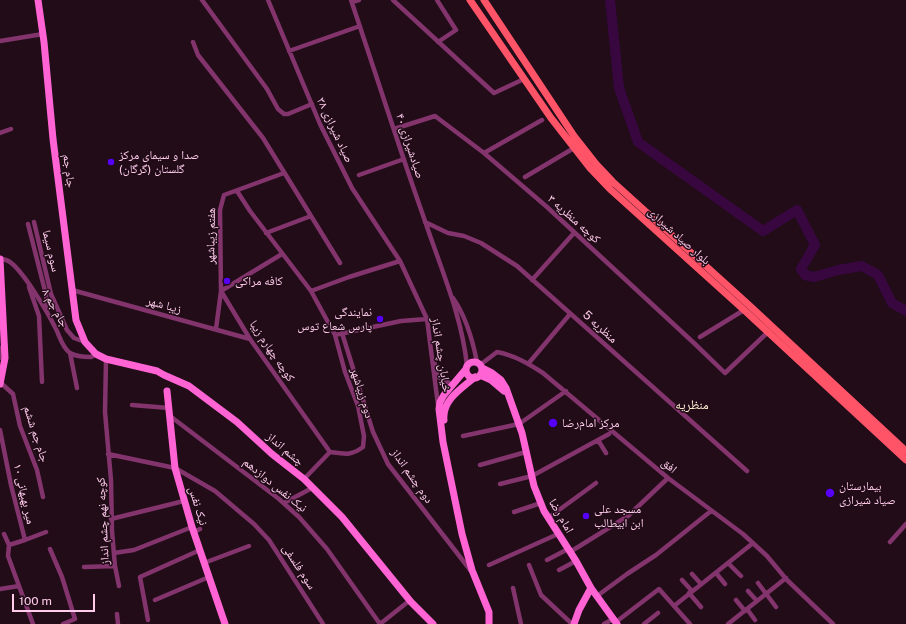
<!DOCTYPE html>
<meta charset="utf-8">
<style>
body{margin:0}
#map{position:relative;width:906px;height:624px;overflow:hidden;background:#210c18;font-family:"Public Sans",sans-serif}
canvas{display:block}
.scale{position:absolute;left:12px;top:594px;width:83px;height:18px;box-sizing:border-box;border:2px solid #ffccec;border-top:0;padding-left:5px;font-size:12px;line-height:14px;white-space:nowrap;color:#ffccec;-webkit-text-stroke:3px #210c18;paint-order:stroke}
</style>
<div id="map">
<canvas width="906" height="624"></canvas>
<div class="scale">100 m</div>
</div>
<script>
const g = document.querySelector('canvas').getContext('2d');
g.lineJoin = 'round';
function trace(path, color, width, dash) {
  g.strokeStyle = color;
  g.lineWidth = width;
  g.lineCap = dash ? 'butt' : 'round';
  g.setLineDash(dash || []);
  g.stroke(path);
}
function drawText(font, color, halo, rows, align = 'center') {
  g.font = font + ' "Public Sans","Noto Naskh Arabic",sans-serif';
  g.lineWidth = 3;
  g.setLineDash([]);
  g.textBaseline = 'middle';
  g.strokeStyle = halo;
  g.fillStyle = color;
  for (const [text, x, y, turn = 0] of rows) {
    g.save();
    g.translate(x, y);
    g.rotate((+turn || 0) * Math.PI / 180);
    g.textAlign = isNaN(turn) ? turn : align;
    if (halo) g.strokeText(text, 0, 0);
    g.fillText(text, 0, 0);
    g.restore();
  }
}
trace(new Path2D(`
 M 610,0 L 619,88 L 638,142 L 763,231 L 797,210 L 815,245 L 801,269 L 805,275 L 814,277 L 838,270 L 862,266 L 878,275 L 892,303 L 906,311`), '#390740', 10);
trace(new Path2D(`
 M 202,0 L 267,89 L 278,109 L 284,114 L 288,114 L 312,104
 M 268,0 L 320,124 L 352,188 L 400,261 L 427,319 L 438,405
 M 351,0 C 376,74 399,148 425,221 C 441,269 462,316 467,366
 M 393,0 L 494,93 L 524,79
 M 437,0 L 456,30 L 438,42
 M 352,2 L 359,0
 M 0,41 L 43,34
 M 193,42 L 198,55 L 263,138 L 340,263
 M 289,51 L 360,26
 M 394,129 L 435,116 L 484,153 L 547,207 L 695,344 L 725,373 L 768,332
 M 0,133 L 11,129
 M 484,153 L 542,120
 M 359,175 L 404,159
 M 525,177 L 574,148
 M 237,191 L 250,211 L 311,291 L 335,335 L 345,372 L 358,406 L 364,436 L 363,447 C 351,456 345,454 330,452
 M 34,222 L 51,294 L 67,330 L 74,338 L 85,342
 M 425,222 L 448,233 L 464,236 L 481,243 L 517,266 L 747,471
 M 28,224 L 46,295 L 47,312
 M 266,233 L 311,216
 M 0,259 C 2,259 4,259 6,260 C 20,264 49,315 56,329 C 60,337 62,347 70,353 C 75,356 84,357 91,357 L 96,354
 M 532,280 L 574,233
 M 29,287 L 39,316 L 42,382
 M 72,290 L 250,339
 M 221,291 L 250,339 L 330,452
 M 221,291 L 282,254
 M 311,291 L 349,277 L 400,261
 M 453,298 C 465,315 473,342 477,362
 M 216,329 L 221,291 L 220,210 L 224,195 L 284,173
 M 342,333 L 373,432 L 388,464 L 471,571
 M 335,335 L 401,321 L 427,319
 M 700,337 L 744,310
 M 0,348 L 2,358
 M 70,353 L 77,388
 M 106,359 L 105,412 L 111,480 L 112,531 L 115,566 L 119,586
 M 435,364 L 438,377 L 453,385
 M 528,364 L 570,314
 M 480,365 L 497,352 C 514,355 529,364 543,373 L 668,478 L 743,534 L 767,556 L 787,580 L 833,624
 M 1,383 L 13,394 L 20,426 L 37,470 L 43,497
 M 132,405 L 169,408
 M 170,416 L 279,499 L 299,517 L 327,549 L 380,624
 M 0,430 L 11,485 L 25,540 L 46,532
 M 463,436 L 519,424 L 566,391
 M 598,440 L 606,453
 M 108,454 L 175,468 L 215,491 L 254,524 L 269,540 L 323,624
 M 480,465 L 526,452
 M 304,479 L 330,452
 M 500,484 L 532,476 L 609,434
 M 284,503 L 312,488
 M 514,512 L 541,503
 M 548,518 L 596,483
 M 111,519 L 184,501
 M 194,532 L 200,529
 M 4,534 L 9,545
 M 890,542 L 906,524
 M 9,545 L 8,556 L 33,624
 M 9,545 L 25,540
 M 50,549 L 62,577 L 75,619 L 63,624
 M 570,552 L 628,516 L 668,478
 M 114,553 L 134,550 L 192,527
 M 547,560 L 568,549
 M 204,563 L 249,546
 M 728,563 L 741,576
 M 489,565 L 558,534
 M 529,565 L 541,595 L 572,624
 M 84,567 L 115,566
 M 559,570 L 576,561
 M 716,573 L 725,584
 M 692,574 L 701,584
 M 682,580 L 692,591
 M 758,583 L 776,607
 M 513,588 L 521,624
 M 0,589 L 19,586
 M 748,591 L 757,601
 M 689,593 L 701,607
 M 597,596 L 627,574 L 656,555 L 711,511
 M 155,600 L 209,577
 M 736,600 L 745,611
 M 674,606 L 753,543
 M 747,609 L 755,620
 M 117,614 L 118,624
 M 148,620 L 140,577 L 200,550
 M 616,622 L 659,589 L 690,624
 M 380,624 L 409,601
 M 604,624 L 613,619
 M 644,624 L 658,613
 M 728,624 L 786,578`), '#83346c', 4.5);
trace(new Path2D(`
 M 38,0 L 44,42 L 53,139 L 76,320 L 85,342 L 96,354 L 106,359 L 157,371 L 164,375 L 189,386 L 237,422 L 272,454 L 304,479 L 342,517 L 411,602 L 433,624
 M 0,259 L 5,358 L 0,384
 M466 370a8 8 0 1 1 16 0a8 8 0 1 1-16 0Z
 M 482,368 L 492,373 L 501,380 L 506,388 L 522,433 L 534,486 L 544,511 L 576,561 L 591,588 L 617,624
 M 466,369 L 444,395 L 440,402 L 439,409 L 443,442 L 462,534 L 472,570 L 489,612 L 489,624
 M 480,375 L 491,380 L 504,391
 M 167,391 L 175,468 L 192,527 L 225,624
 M 444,420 C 442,400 461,389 475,377
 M 574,624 L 579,610 L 591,588`), '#ff63d4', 7);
trace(new Path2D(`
 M 470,0 L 551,118 L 590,168 L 611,190 L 744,310 L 906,460
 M 484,0 L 574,136 L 596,164 L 613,182 L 749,305 L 906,451`), '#ff5368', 7);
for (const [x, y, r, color] of [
 [111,162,4,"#5700f7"],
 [227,281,4,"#5700f7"],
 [380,319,4,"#5700f7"],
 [553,423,5,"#5700f7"],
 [830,493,5,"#5700f7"],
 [586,516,4,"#5700f7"]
]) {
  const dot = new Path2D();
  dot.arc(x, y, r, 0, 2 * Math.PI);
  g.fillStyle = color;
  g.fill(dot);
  trace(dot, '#210c18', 1.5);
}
drawText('12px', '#ffccec', '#210c18', [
 ["صیاد شیرازی ۳۸",335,130,65],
 ["۴۰ صیادشیرازی",410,146,72],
 ["جام جم",69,171,83],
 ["کوچه منظریه ۳",574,219,42],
 ["هفتم زیباشهر",211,236,-89],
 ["بلوار صیاد شیرازی",679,236,42],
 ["سوم سیما",51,251,77],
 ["زیبا شهر",164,305,15],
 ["۸ جام جم",55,308,61],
 ["منظریه 5",600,327,42],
 ["کوچه چهارم زیبا",272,351,56],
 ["خیابان چشم انداز",441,355,81],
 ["دوم زیباشهر",362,393,73],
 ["جام جم ششم",36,434,72],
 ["چشم انداز",285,449,40],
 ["افق",669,466,40],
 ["دوم چشم انداز",412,476,55],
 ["نیک نفس دوازدهم",275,485,39],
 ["۱۰ میر بهبهانی",24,494,77],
 ["نیک نفس",198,506,73],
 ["امام رضا",561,516,60],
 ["کوچه نهم چشم انداز",103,521,-93],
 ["سوم فلسفی",299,567,57]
]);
drawText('12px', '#ffccec', '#210c18', [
 ["صدا و سیمای مرکز",119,155],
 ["گلستان (گرگان)",119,169],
 ["کافه مراکی",235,281],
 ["نمایندگی",372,312,"right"],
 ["پارس شعاع توس",372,326,"right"],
 ["مرکز امام‌رضا",562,423],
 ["بیمارستان",839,486],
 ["صیاد شیرازی",839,500],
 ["مسجد علی",594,509],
 ["ابن ابیطالب",594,523]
], 'left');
drawText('13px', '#ffecce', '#210c18', [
 ["منظریه",692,405]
]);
</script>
